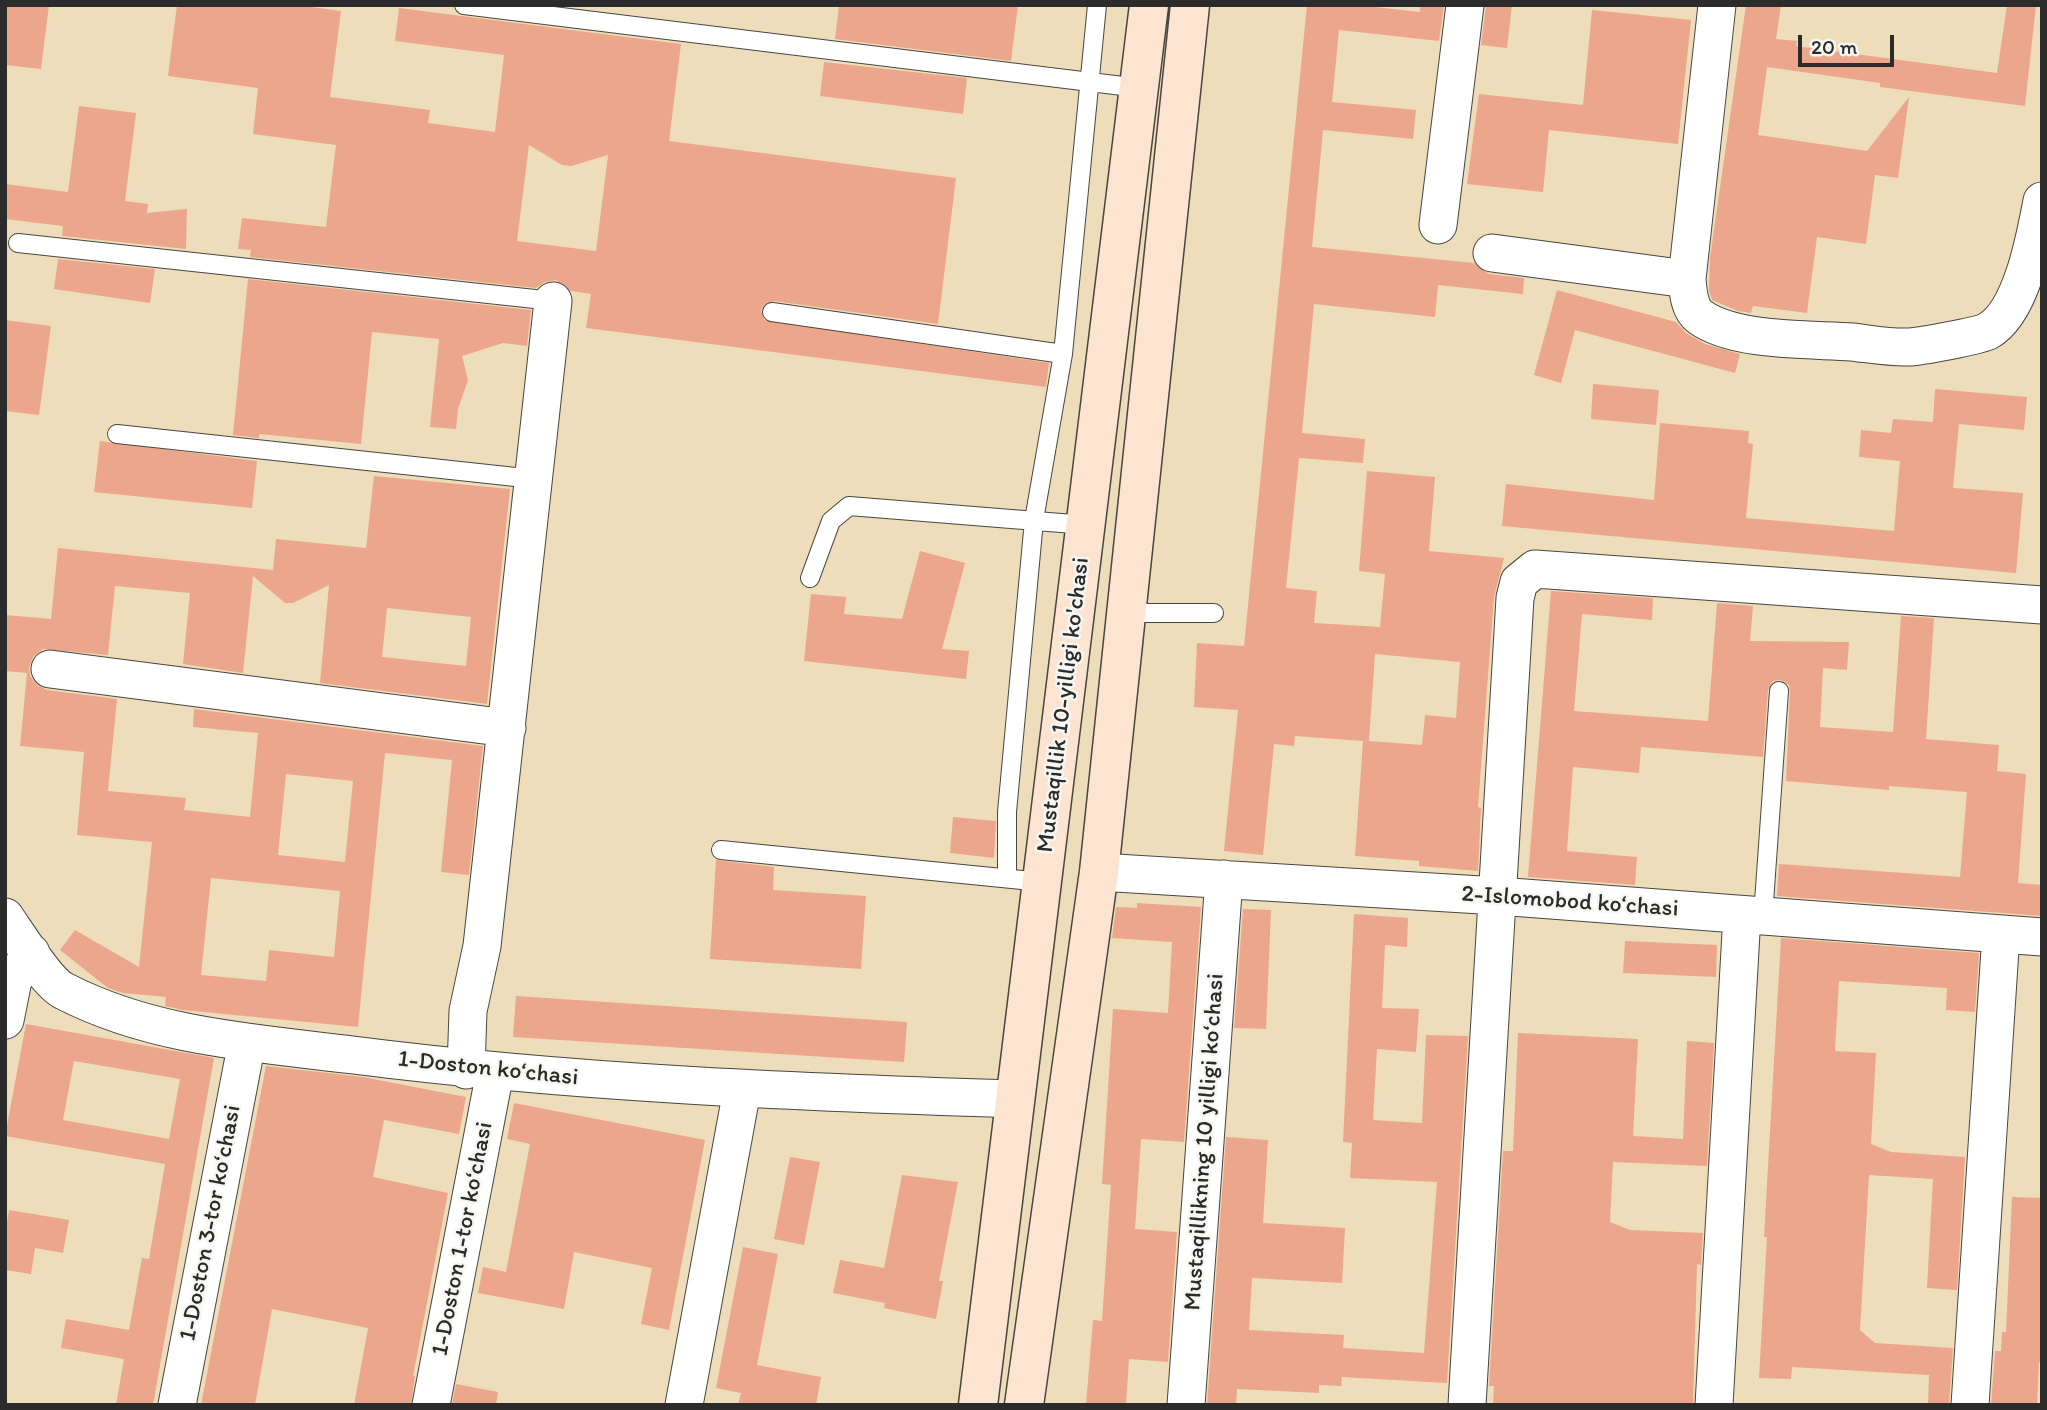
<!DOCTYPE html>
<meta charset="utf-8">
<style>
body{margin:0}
#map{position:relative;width:2047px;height:1410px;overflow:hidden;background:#edb;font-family:Itim,sans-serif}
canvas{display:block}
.frame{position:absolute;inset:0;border:7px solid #2b2b2b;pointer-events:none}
.scale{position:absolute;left:1798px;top:35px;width:96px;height:32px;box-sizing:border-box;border:4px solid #2b2b2b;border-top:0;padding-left:9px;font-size:21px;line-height:24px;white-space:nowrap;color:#2b2b2b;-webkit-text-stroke:5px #f6f6f2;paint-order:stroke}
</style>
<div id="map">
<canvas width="2047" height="1410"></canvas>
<div class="frame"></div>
<div class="scale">20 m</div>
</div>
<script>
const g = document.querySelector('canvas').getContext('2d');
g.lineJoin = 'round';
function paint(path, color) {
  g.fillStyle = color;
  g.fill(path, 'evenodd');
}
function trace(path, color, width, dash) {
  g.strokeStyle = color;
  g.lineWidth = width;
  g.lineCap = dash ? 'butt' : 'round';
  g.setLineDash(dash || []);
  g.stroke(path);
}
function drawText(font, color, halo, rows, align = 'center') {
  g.font = font + ' Itim,sans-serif';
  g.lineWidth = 5;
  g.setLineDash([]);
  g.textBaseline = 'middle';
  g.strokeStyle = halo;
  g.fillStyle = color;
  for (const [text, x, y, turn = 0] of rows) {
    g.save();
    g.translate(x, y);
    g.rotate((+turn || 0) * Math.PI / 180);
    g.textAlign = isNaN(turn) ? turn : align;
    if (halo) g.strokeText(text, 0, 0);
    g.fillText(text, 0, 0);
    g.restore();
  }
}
paint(new Path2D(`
 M 5,5 L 49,5 L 41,69 L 5,65 Z
 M 177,5 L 297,5 L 341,11 L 330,97 L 430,110 L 428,123 L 495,132 L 504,55 L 395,41 L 399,8 L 681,44 L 669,141 L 956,178 L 938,324 L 774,301 L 763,306 L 761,311 L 764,320 L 1049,363 L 1046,387 L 586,328 L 591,294 L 571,291 L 556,280 L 545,282 L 536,288 L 250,257 L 251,250 L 238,249 L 242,218 L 326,227 L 336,145 L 253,134 L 258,88 L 168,76 ZM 529,145 L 562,165 L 571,166 L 608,155 L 596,251 L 517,241 Z
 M 839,5 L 1018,5 L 1011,61 L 835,39 Z
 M 1307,5 L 1357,5 L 1420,12 L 1420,5 L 1444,5 L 1439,41 L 1339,30 L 1332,102 L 1416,110 L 1413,139 L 1323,130 L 1312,247 L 1474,263 L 1489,274 L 1524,278 L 1523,294 L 1438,285 L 1435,317 L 1314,304 L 1302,433 L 1365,439 L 1363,463 L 1299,458 L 1286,588 L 1317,591 L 1314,623 L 1380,627 L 1385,574 L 1359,571 L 1367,471 L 1435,477 L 1429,551 L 1504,558 L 1494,597 L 1478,807 L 1481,808 L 1478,871 L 1419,866 L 1419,861 L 1355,856 L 1363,741 L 1295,736 L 1294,746 L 1274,744 L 1263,855 L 1224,851 L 1238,710 L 1194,707 L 1197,643 L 1244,646 ZM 1375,654 L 1460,662 L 1456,718 L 1425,715 L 1422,745 L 1369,741 Z
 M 1486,5 L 1512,5 L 1507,48 L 1481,45 Z
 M 1746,5 L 1781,5 L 1776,39 L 1797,41 L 1796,46 L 1997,73 L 2007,5 L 2036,5 L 2025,106 L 1880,87 L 1880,83 L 1767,67 L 1758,135 L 1867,151 L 1909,97 L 1898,178 L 1875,175 L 1866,244 L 1817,237 L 1807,313 L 1753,306 L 1751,313 L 1738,311 L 1712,300 L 1709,291 L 1710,258 Z
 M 1592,10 L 1691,20 L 1678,144 L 1549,130 L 1543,192 L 1467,184 L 1479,94 L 1583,105 Z
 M 824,62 L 967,78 L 963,114 L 820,96 Z
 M 79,106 L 136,113 L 125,201 L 148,204 L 147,213 L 187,209 L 186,249 L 62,236 L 63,226 L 5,219 L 5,184 L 68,192 Z
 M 58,259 L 155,269 L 150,303 L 54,289 Z
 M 248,279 L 531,310 L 527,346 L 503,343 L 462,356 L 468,380 L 458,409 L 456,429 L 430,427 L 439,339 L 372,332 L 361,444 L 259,434 L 259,438 L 233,435 Z
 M 1557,290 L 1676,322 L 1686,333 L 1705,344 L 1740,354 L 1735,373 L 1575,330 L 1561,383 L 1534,375 Z
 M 5,320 L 51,326 L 39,415 L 5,411 Z
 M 1593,384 L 1659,390 L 1656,425 L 1591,419 Z
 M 1935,389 L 2027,397 L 2024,430 L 1959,424 L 1953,488 L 2023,493 L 2016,573 L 1502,526 L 1506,484 L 1654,500 L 1660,423 L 1749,431 L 1748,443 L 1753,444 L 1746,518 L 1894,531 L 1900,461 L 1859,457 L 1861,430 L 1891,433 L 1893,419 L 1933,422 Z
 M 100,441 L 257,461 L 252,508 L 94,492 Z
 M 374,476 L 510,489 L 487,704 L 320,683 L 329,585 L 293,603 L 285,603 L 253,576 L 243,673 L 183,664 L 190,593 L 115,586 L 108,655 L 43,649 L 33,657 L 29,667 L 30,676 L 37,685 L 47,690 L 117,699 L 108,791 L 186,798 L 184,810 L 250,817 L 258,733 L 193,727 L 194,709 L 483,746 L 469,875 L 441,872 L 452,760 L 385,753 L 358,1027 L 183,1010 L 165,1006 L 166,997 L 123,993 L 108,988 L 60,950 L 75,930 L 139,967 L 152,842 L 77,835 L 84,752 L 20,746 L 27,673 L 5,671 L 5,615 L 51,619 L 58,548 L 273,570 L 276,539 L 366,548 ZM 387,608 L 471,617 L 466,666 L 382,657 ZM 286,774 L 353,781 L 345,862 L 278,855 ZM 211,878 L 340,891 L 334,957 L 269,950 L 266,981 L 201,975 Z
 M 920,551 L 965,563 L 942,649 L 969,651 L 966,679 L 804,661 L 811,594 L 846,597 L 844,614 L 902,619 Z
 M 1551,591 L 1653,598 L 1652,620 L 1582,614 L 1574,711 L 1708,721 L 1717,603 L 1753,606 L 1750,641 L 1849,642 L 1847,670 L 1823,668 L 1820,727 L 1893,732 L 1901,616 L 1934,618 L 1926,739 L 1999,745 L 1997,771 L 2026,774 L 2018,883 L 2042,885 L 2042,916 L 1777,896 L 1779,864 L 1960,877 L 1967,792 L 1889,786 L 1889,790 L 1786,781 L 1790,692 L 1789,685 L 1780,680 L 1773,681 L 1768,690 L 1763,757 L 1641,747 L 1639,773 L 1573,767 L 1567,851 L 1637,857 L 1635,885 L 1528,877 Z
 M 953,817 L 996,821 L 994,858 L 950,853 Z
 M 716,860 L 774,867 L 773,890 L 866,896 L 861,969 L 710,959 Z
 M 1137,903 L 1201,907 L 1184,1142 L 1141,1139 L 1135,1229 L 1177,1232 L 1168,1362 L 1129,1359 L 1126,1405 L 1086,1405 L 1093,1320 L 1102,1321 L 1111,1185 L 1102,1184 L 1113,1009 L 1168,1013 L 1172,942 L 1112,938 L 1116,907 L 1137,908 Z
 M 1243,909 L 1271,910 L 1266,1029 L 1234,1028 Z
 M 1354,914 L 1408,918 L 1407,947 L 1385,945 L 1382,1008 L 1419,1009 L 1416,1052 L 1377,1049 L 1373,1120 L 1422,1123 L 1426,1035 L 1468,1036 L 1447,1383 L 1342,1377 L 1341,1386 L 1319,1385 L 1319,1393 L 1237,1389 L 1236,1405 L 1207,1405 L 1226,1137 L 1268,1140 L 1263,1223 L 1345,1228 L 1342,1283 L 1252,1278 L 1249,1330 L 1344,1335 L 1343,1348 L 1424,1353 L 1437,1182 L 1350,1178 L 1352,1143 L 1343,1142 Z
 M 1781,938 L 1979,953 L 1975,1012 L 1946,1010 L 1947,988 L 1839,981 L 1835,1051 L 1876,1053 L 1871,1144 L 1891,1152 L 1965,1157 L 1957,1290 L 1927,1288 L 1933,1179 L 1869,1175 L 1860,1330 L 1875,1343 L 1953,1348 L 1949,1405 L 1928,1405 L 1929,1375 L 1792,1367 L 1791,1379 L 1759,1378 L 1767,1237 L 1764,1237 Z
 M 1625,941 L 1717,945 L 1716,977 L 1623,973 Z
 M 516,996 L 907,1022 L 904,1062 L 513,1037 Z
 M 26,1024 L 214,1058 L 153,1405 L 116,1405 L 124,1359 L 61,1348 L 66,1319 L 129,1330 L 142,1258 L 149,1259 L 165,1164 L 5,1136 ZM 74,1061 L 180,1079 L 169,1139 L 63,1120 Z
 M 1518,1033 L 1638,1039 L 1633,1136 L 1683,1139 L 1687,1041 L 1714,1043 L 1707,1166 L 1613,1162 L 1610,1222 L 1630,1230 L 1703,1233 L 1701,1265 L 1697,1264 L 1693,1405 L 1493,1405 L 1494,1386 L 1489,1386 L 1503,1151 L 1513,1151 Z
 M 266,1066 L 363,1077 L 466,1097 L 459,1134 L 384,1120 L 373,1177 L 448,1193 L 413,1376 L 415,1376 L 411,1405 L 354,1405 L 368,1328 L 272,1309 L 255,1405 L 201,1405 Z
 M 514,1103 L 705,1140 L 669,1330 L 641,1324 L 652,1268 L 574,1252 L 564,1309 L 478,1293 L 483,1267 L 506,1272 L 530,1144 L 507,1139 Z
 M 790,1157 L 820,1162 L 804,1245 L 774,1239 Z
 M 902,1175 L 958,1182 L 939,1281 L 943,1281 L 936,1319 L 884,1308 L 885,1303 L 833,1293 L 840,1260 L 884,1268 Z
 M 2012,1197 L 2042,1198 L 2042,1362 L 2039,1362 L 2037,1405 L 1991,1405 L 1995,1351 L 2001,1351 L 2002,1332 L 2006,1332 Z
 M 9,1210 L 69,1220 L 63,1253 L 35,1248 L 31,1274 L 5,1270 L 5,1234 Z
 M 743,1247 L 778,1254 L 757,1365 L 821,1377 L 816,1405 L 738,1405 L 741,1393 L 716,1388 Z
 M 456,1384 L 498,1392 L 496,1405 L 452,1405 Z`), '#eba68c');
const lane = new Path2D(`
 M 464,5 L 1139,88
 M 18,243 L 553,301
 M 772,312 L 1063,354
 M 117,434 L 534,479
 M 810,578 L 831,521 L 849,506 L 1086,525
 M 1126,613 L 1214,613
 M 721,850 L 1042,882
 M 1007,878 L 1007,812 L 1034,520 L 1063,354 L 1097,5
 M 1763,916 L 1779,691`);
const street = new Path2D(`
 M 1438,225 L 1465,5
 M 1492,253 L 1687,279 L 1717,5
 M 1687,279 C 1688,291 1689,309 1700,317 C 1735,342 1809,339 1852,342 C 1870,344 1891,348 1910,347 C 1922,346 1979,336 1988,331 C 2022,312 2035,237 2042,201
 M 50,669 L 507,728
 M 1099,872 L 1498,896 L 2042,937
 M 5,917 C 17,934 47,983 64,991 C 153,1037 255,1043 353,1055 C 573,1083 794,1092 1015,1099
 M 5,1020 L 13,980 L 31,953
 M 466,1070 L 468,1011 L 482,946 L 553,301
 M 177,1405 L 247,1042
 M 431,1405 L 495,1072
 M 684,1405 L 742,1090
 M 1186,1405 L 1224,879
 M 1467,1405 L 1515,598 L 1519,582 L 1535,569 L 2042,605
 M 1714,1405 L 1742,915
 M 1970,1405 L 2001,934`);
const secondary = new Path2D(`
 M 978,1405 L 1149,5
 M 1024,1405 L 1099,872 L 1190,5`);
trace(lane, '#484641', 20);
trace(street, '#484641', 39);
trace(secondary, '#484641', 41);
trace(lane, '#fff', 18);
trace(street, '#fff', 37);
trace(secondary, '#fde4d1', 38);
drawText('24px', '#2b2b2b', '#f6f6f2', [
 ["Mustaqillik 10-yilligi ko'chasi",1064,705,-83],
 ["2-Islomobod koʻchasi",1570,902,4],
 ["1-Doston koʻchasi",488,1069,6],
 ["Mustaqillikning 10 yilligi koʻchasi",1205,1142,-86],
 ["1-Doston 3-tor koʻchasi",211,1223,-79],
 ["1-Doston 1-tor koʻchasi",463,1239,-79]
]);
</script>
